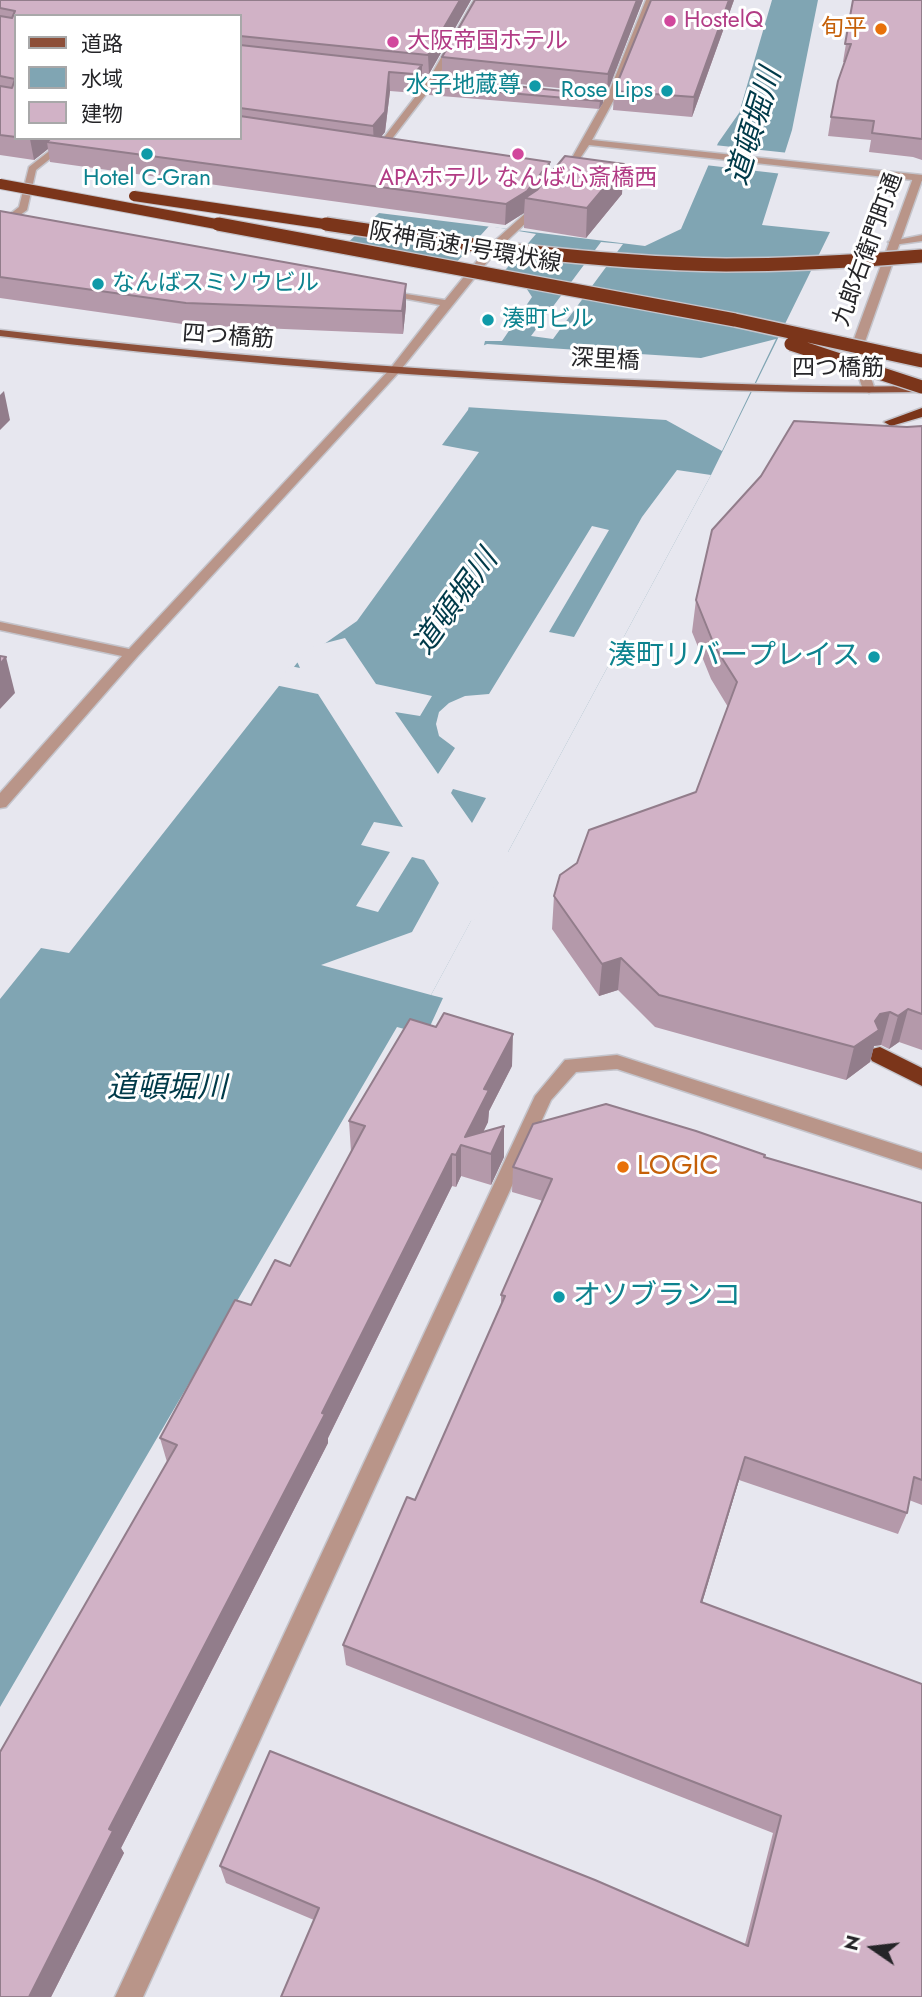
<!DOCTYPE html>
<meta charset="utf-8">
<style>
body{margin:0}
#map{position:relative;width:922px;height:1997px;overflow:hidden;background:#e7e7ef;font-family:Jost,"Noto Sans JP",sans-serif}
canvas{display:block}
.legend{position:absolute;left:14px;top:14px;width:228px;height:126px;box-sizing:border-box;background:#fff;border:2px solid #a8a8a9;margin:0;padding:9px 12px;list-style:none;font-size:21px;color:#252528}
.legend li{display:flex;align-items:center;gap:14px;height:35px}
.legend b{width:35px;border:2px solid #a8a8a9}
.north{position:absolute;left:838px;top:1913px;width:70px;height:70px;-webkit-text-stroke:5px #fff;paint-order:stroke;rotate:284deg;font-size:19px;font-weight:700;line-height:28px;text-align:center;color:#252528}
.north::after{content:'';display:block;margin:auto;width:24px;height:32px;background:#252528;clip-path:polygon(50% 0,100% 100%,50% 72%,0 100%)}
</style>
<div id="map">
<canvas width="922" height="1997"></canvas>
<ul class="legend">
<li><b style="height:9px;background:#8d4f39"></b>道路</li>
<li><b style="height:19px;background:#80a5b3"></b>水域</li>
<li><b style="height:19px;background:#d1b2c6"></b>建物</li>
</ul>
<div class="north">N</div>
</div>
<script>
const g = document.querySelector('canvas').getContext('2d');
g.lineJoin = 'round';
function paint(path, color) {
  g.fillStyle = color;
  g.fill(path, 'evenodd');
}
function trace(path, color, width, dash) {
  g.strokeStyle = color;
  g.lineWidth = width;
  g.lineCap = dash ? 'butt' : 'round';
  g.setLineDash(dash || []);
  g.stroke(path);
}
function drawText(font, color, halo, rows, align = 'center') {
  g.font = font + ' Jost,"Noto Sans JP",sans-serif';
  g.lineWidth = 6;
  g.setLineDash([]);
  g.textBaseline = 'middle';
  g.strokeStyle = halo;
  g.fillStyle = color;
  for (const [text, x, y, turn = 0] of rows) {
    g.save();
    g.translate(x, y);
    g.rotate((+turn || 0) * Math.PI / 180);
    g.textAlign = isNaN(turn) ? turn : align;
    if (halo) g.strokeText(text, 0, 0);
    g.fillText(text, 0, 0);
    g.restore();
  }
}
paint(new Path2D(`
 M 772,0 L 818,0 L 792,130 L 762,225 L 830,232 L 711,475 L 431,995 L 443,998 L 426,1035 L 397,1027 L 0,1707 L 0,999 L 41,948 L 69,953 L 297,663 L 357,621 L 479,452 L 442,445 L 468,410 L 485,341 L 502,341 L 532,297 L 523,283 L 339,251 L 379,213 L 645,246 L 681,229 L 718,143 L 739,113 Z`), '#80a5b3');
paint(new Path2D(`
 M 714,145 L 789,153 L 783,174 L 705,165 Z
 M 489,226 L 536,234 L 495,282 L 446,274 Z
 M 601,242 L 623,244 L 553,339 L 531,336 Z
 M 776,339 L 722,451 L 666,420 L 465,407 L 480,347 L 487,344 L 701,358 Z
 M 677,470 L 711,475 L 508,852 L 511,854 L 476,919 L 471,921 L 431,995 L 321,965 L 412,932 L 439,883 L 424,860 L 412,857 L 378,912 L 356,906 L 390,852 L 361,845 L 374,822 L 403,827 L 318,694 L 275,685 L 290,666 L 300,668 L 296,659 L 314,646 L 345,638 L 376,684 L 432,696 L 420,716 L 395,712 L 438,774 L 455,748 L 439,736 L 436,724 L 439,712 L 449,703 L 465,696 L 489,694 L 592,526 L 609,530 L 549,632 L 574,637 L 642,517 ZM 453,789 L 486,798 L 472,823 L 451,793 Z`), '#e7e7ef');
const minor = new Path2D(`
 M 474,0 L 482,0 L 437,79 L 460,84 L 456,87 L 434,84 L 381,153 L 375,153 L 375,149 L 426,83 L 396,78 L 400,75 L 429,79 Z
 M 646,0 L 654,0 L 618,92 L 592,140 L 922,175 L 922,181 L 589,145 L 566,179 L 560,179 L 609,92 Z
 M 66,138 L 76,138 L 36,170 L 27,210 L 0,230 L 0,222 L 19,207 L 29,167 Z
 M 538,202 L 546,204 L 497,250 L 398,373 L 390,373 L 390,369 L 440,305 L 380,294 L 380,290 L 445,300 L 489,246 Z
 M 922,235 L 922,241 L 893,245 L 888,242 Z`);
const tertiary = new Path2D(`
 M 918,175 L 922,180 L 862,350 L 875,390 L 869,393 L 863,390 L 850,350 L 913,178 Z
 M 390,369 L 400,371 L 137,657 L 6,807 L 0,808 L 0,793 L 122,656 L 0,630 L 0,622 L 129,649 Z
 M 617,1055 L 922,1153 L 922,1169 L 617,1069 L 576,1072 L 551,1100 L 143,1997 L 115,1997 L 535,1096 L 565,1060 Z`);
const primary = new Path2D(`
 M 0,330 C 187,352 375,367 563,377 C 683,382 802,388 922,386 L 922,392 C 802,394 683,389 563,383 C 375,374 187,359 0,336 Z`);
const motorway = new Path2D(`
 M 922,408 L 922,417 L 891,426 L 884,422 Z
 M 880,1047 L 922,1068 L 922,1086 L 872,1061 L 869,1055 L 872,1049 Z`);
trace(minor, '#c4c4cb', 3);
trace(tertiary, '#c4c4cb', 3);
trace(primary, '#c4c4cb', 3);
trace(motorway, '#c4c4cb', 3);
paint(minor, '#b99589');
paint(tertiary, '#b99589');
paint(primary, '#8d4f39');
paint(motorway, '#7b351a');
const motorwayBridgeFar1 = new Path2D(`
 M 0,184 L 227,226
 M 134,196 L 338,226`);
const motorwayBridge = new Path2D(`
 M 218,224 L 735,320 L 922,361
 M 326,224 C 458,244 592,263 726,265 C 792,265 857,261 922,256
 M 791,344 L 922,387`);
trace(motorwayBridgeFar1, '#c4c4cb', 12, []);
trace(motorwayBridge, '#c4c4cb', 16, []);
trace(motorwayBridgeFar1, '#7b351a', 10);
trace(motorwayBridge, '#7b351a', 13);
paint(new Path2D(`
 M 0,0 L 471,0 L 429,74 L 422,74 L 422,84 L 415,93 L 390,91 L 385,132 L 381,137 L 550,162 L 549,175 L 622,194 L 586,238 L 524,228 L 524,213 L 505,225 L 50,162 L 48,149 L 34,160 L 0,155 ZM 16,16 L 240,16 L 240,138 L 16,138 Z
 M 643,0 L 607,93 L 442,76 L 442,57 Z
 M 734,0 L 692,117 L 613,110 L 614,91 Z
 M 853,0 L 922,0 L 922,160 L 913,157 L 869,152 L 871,140 L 828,136 L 831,117 L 845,62 L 843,62 Z
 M 429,86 L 603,95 L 603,103 L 599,109 L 429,95 Z
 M 0,211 L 406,284 L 406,306 L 403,334 L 189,325 L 0,298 Z
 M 922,426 L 922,1050 L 899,1042 L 889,1049 L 881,1045 L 874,1046 L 870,1062 L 846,1080 L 655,1027 L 618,990 L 599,996 L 552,929 L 554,896 L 696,792 L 728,707 L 711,679 L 692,632 L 696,600 L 907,427 Z
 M 512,1066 L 489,1111 L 488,1122 L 483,1132 L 504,1126 L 504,1157 L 491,1185 L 461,1176 L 456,1187 L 452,1186 L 328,1438 L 328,1443 L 121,1848 L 124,1853 L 51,1997 L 0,1997 L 167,1462 L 160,1438 L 251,1305 L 290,1266 L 351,1152 L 349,1121 Z
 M 764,1157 L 922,1203 L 922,1505 L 909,1500 L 907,1513 L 898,1534 L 739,1480 L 702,1603 L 922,1997 L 314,1920 L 226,1883 L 220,1866 L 745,1944 L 773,1833 L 346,1665 L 343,1645 L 415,1500 L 501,1307 L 501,1295 L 543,1201 L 512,1192 L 513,1167 Z`), '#b499aa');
paint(new Path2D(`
 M 460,0 L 471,0 L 429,74 L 428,55 Z
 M 637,0 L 643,0 L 607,93 L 608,74 Z
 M 729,0 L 734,0 L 692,117 L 694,97 Z
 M 422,65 L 422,84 L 415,93 L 414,74 Z
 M 389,72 L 390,91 L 385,132 L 374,146 L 373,126 Z
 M 603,95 L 603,103 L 599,109 L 600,101 Z
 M 32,138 L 61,138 L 47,142 L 48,149 L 34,160 L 30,139 Z
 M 550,162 L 549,183 L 525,198 L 524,213 L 505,225 L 506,204 Z
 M 624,164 L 622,194 L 586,238 L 587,208 Z
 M 406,284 L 406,306 L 403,334 L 402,311 Z
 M 4,391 L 10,420 L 0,430 L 0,395 Z
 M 6,657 L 15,693 L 0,709 L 0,664 Z
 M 621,958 L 618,990 L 599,996 L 602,964 Z
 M 908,1009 L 899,1042 L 889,1049 L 898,1016 Z
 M 890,1012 L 881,1045 L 874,1046 L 870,1062 L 846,1080 L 854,1047 L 880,1014 Z
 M 513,1034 L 512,1066 L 489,1111 L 488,1122 L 475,1149 L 465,1137 L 484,1089 Z
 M 504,1126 L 504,1157 L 491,1185 L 491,1154 Z
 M 461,1145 L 461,1176 L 456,1187 L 456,1155 Z
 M 452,1154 L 452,1186 L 328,1438 L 328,1443 L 121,1848 L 124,1853 L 51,1997 L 29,1997 L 109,1829 L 322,1413 Z
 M 745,1457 L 739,1480 L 696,1623 L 701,1602 Z`), '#927d8b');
const building = new Path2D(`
 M 0,0 L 460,0 L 428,55 L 240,36 L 240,16 L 16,16 L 16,137 L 0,135 L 0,86 L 12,88 L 15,79 L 0,76 L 0,16 L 12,18 L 15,11 L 0,8 Z
 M 475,0 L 637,0 L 608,74 L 442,57 Z
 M 651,0 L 729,0 L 694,97 L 614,91 Z
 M 853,0 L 922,0 L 922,139 L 872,133 L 874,121 L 831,117 L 838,81 L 851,44 L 845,44 Z
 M 240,45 L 422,65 L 414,74 L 389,72 L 385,112 L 373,126 L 240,108 Z
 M 436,78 L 603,95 L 600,101 L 429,86 Z
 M 240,116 L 550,162 L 527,191 L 506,204 L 47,142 L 51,138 L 240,138 Z
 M 565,156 L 624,164 L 587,208 L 525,198 L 537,190 Z
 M 0,211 L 406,284 L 402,311 L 186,303 L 0,277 Z
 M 794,421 L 907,427 L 922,426 L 922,1014 L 908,1009 L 898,1016 L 890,1012 L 880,1014 L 875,1021 L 879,1030 L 854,1047 L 659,995 L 621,958 L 602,964 L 554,896 L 560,875 L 577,863 L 589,830 L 696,792 L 737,682 L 715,647 L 696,600 L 712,530 L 761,476 Z
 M 0,656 L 6,657 L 0,664 Z
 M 444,1013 L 513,1034 L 484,1089 L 489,1090 L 465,1137 L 504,1126 L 491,1154 L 461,1145 L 456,1155 L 452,1154 L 322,1413 L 325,1414 L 109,1829 L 113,1831 L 29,1997 L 0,1997 L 0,1752 L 177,1445 L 160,1438 L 235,1300 L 251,1305 L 275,1260 L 290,1266 L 365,1126 L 349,1121 L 410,1019 L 436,1027 Z
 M 606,1104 L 696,1131 L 765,1155 L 764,1157 L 922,1203 L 922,1480 L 914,1477 L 907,1513 L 745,1457 L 701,1602 L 922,1684 L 922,1997 L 281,1997 L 319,1908 L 220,1866 L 270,1751 L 595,1880 L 748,1946 L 781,1816 L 343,1645 L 407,1497 L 415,1500 L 505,1296 L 501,1295 L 552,1179 L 513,1167 L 533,1124 Z`);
paint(building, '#d1b2c6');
trace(building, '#927d8b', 2);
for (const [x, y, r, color] of [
 [670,21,7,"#d1479c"],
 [881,29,7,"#e8710a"],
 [393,42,7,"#d1479c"],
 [535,86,7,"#0f9aa8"],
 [667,91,7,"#0f9aa8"],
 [147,154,7,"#0f9aa8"],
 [518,154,7,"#d1479c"],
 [98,284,7,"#0f9aa8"],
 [488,320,7,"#0f9aa8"],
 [874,657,7,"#0f9aa8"],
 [623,1167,7,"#e8710a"],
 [559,1297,7,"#0f9aa8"]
]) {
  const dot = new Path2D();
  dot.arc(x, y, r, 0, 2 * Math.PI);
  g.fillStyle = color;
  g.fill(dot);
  trace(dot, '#fff', 2.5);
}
drawText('23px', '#b23c85', '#fff', [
 ["HostelQ",684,21],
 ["大阪帝国ホテル",407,42],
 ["APAホテル なんば心斎橋西",518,179,"center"]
], 'left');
drawText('23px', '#c56008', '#fff', [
 ["旬平",867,29]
], 'right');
drawText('23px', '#0d838f', '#fff', [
 ["水子地蔵尊",521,86],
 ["Rose Lips",653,91],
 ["Hotel C-Gran",147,179,"center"],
 ["なんばスミソウビル",112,284,"left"],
 ["湊町ビル",502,320,"left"]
], 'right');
drawText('23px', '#252528', '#fff', [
 ["阪神高速1号環状線",465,249,10],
 ["九郎右衛門町通",869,250,-70],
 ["四つ橋筋",228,338,4],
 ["深里橋",605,361,3],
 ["四つ橋筋",838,369]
]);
drawText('28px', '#0d838f', '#fff', [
 ["湊町リバープレイス",860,657],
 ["オソブランコ",573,1297,"left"]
], 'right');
drawText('28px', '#c56008', '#fff', [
 ["LOGIC",637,1167]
], 'left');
drawText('italic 30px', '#003a49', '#fff', [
 ["道頓堀川",756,127,-73],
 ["道頓堀川",457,603,-54],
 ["道頓堀川",167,1090]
]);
</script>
